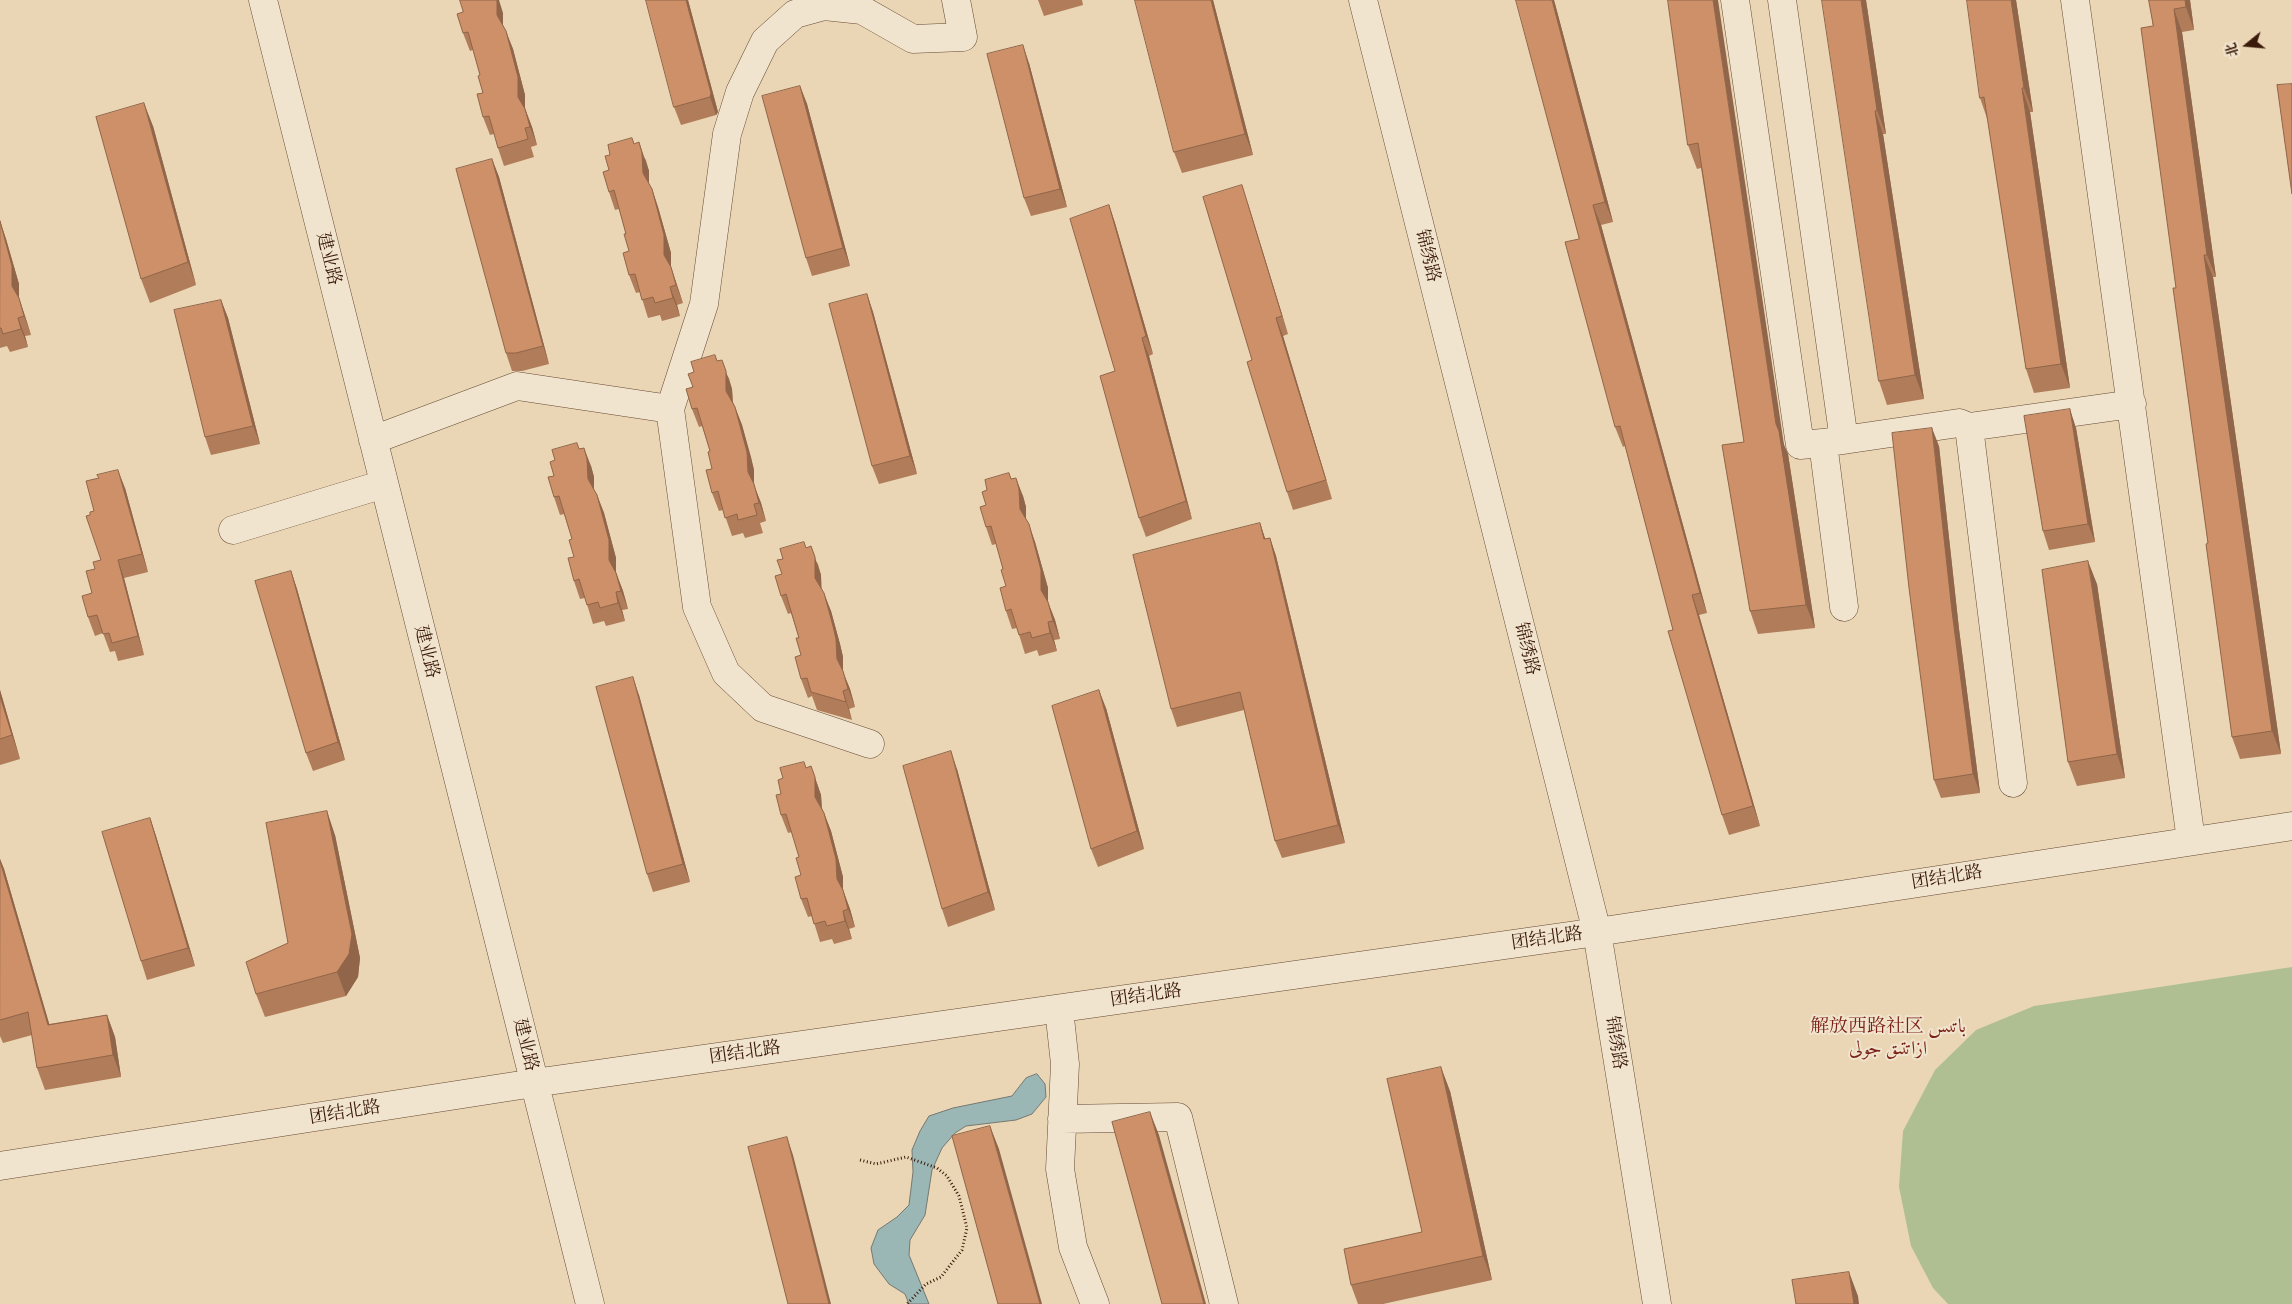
<!DOCTYPE html>
<meta charset="utf-8">
<style>
body{margin:0}
#map{position:relative;width:2292px;height:1304px;overflow:hidden;background:#ead6b4;font-family:"IM FELL Great Primer","Noto Serif SC",serif}
canvas{display:block}
.north{position:absolute;left:2222px;top:20px;width:50px;height:50px;-webkit-text-stroke:4px #f1e4ce;paint-order:stroke;rotate:253deg;font-size:14px;font-weight:700;line-height:20px;text-align:center;color:#3a1a0a}
.north::after{content:'';display:block;margin:auto;width:18px;height:22px;background:#3a1a0a;clip-path:polygon(50% 0,100% 100%,50% 72%,0 100%)}
</style>
<div id="map">
<canvas width="2292" height="1304"></canvas>
<div class="north">北</div>
</div>
<script>
const g = document.querySelector('canvas').getContext('2d');
g.lineJoin = 'round';
function paint(path, color) {
  g.fillStyle = color;
  g.fill(path, 'evenodd');
}
function trace(path, color, width, dash) {
  g.strokeStyle = color;
  g.lineWidth = width;
  g.lineCap = dash ? 'butt' : 'round';
  g.setLineDash(dash || []);
  g.stroke(path);
}
function drawText(font, color, halo, rows, align = 'center') {
  g.font = font + ' "IM FELL Great Primer",Amiri,"Noto Serif SC",serif';
  g.lineWidth = 4;
  g.setLineDash([]);
  g.textBaseline = 'middle';
  g.strokeStyle = halo;
  g.fillStyle = color;
  for (const [text, x, y, turn = 0] of rows) {
    g.save();
    g.translate(x, y);
    g.rotate((+turn || 0) * Math.PI / 180);
    g.textAlign = isNaN(turn) ? turn : align;
    if (halo) g.strokeText(text, 0, 0);
    g.fillText(text, 0, 0);
    g.restore();
  }
}
paint(new Path2D(`
 M 2292,967 L 2292,1304 L 1948,1304 L 1933,1288 L 1911,1246 L 1899,1187 L 1903,1131 L 1935,1070 L 1976,1030 L 2034,1006 Z`), '#b0bf92');
const water = new Path2D(`
 M 1037,1074 L 1045,1084 L 1046,1097 L 1032,1114 L 1016,1120 L 966,1126 L 955,1133 L 942,1148 L 932,1170 L 925,1215 L 910,1240 L 909,1255 L 929,1304 L 909,1304 L 905,1294 L 889,1284 L 874,1264 L 871,1248 L 878,1230 L 897,1217 L 909,1205 L 913,1172 L 912,1150 L 920,1131 L 929,1116 L 953,1108 L 1012,1096 L 1026,1078 Z`);
paint(water, '#9ab7b5');
trace(water, '#747871', 1);
const minor = new Path2D(`
 M 263,0 L 590,1304
 M 1363,0 L 1597,932 L 1657,1304
 M 1735,0 L 1800,445 L 1823,443
 M 1782,0 L 1844,440
 M 2075,0 L 2191,840
 M 1969,427 L 2013,783
 M 373,440 L 517,386 L 670,409
 M 233,530 L 384,484
 M 1844,607 L 1823,443 L 1959,423 L 1969,427 L 2132,404
 M 870,744 L 763,708 L 726,673 L 697,607 L 670,409 L 704,304 L 727,134 L 740,92 L 765,41 L 795,14 L 824,6 L 862,10 L 913,39 L 963,37 L 956,0
 M 1059,1009 L 1065,1064 L 1060,1169 L 1073,1247 L 1095,1304
 M 1062,1119 L 1178,1117 L 1224,1304
 M 0,1166 L 534,1083 L 1597,932 L 2292,826`);
trace(minor, '#664934', 29);
trace(new Path2D(`
 M 860,1160 L 876,1164 L 906,1157 L 937,1168 L 947,1176 L 959,1196 L 967,1228 L 962,1250 L 941,1277 L 926,1284 L 907,1304`), '#3a1a0a', 3, [1, 2.5]);
trace(minor, '#f1e4ce', 28);
paint(new Path2D(`
 M 688,0 L 718,112 L 716,115 L 681,125 L 674,107 Z
 M 1038,0 L 1082,0 L 1083,5 L 1044,16 Z
 M 1213,0 L 1253,155 L 1182,173 L 1174,152 Z
 M 1554,0 L 1613,222 L 1601,225 L 1707,613 L 1699,615 L 1760,826 L 1729,835 L 1722,815 L 1625,446 L 1623,447 L 1615,427 L 1579,239 Z
 M 1668,0 L 1784,445 L 1788,454 L 1815,628 L 1758,634 L 1750,611 L 1744,442 L 1701,168 L 1697,169 L 1688,145 Z
 M 1866,0 L 1886,134 L 1883,134 L 1924,399 L 1887,405 L 1879,381 Z
 M 2016,0 L 2033,112 L 2030,112 L 2070,388 L 2034,393 L 2026,369 L 1988,121 L 1980,98 Z
 M 2149,0 L 2190,0 L 2194,30 L 2182,32 L 2216,277 L 2213,277 L 2281,754 L 2240,759 L 2232,737 L 2176,288 L 2153,26 Z
 M 503,13 L 503,26 L 513,49 L 525,95 L 525,108 L 532,127 L 537,145 L 531,147 L 534,157 L 504,166 L 498,148 L 494,134 L 490,135 L 483,117 L 483,93 L 480,75 L 473,50 L 470,51 L 463,33 Z
 M 1029,63 L 1067,207 L 1031,216 L 1024,198 Z
 M 800,86 L 807,104 L 850,266 L 812,276 L 806,258 Z
 M 153,126 L 196,285 L 150,303 L 141,279 Z
 M 634,144 L 646,160 L 649,171 L 649,185 L 652,189 L 658,207 L 671,253 L 671,267 L 683,303 L 677,305 L 680,316 L 662,321 L 660,315 L 648,318 L 640,292 L 636,293 L 629,275 L 629,251 L 626,234 L 619,209 L 615,210 L 609,192 L 610,155 Z
 M 492,159 L 499,177 L 549,364 L 522,371 L 512,371 L 506,353 Z
 M 1248,204 L 1288,334 L 1283,336 L 1332,499 L 1293,510 L 1287,492 L 1252,360 Z
 M 1109,205 L 1115,223 L 1153,354 L 1149,356 L 1192,519 L 1146,537 L 1139,518 L 1115,371 Z
 M 0,221 L 6,239 L 19,284 L 19,298 L 25,316 L 31,335 L 25,336 L 28,347 L 10,352 L 7,346 L 0,348 Z
 M 867,294 L 873,312 L 917,474 L 879,484 L 872,466 Z
 M 221,300 L 228,318 L 260,444 L 211,455 L 205,437 Z
 M 717,361 L 729,378 L 732,389 L 733,402 L 735,407 L 742,425 L 754,470 L 754,485 L 761,503 L 766,521 L 760,523 L 763,533 L 745,538 L 743,533 L 732,536 L 723,510 L 719,511 L 712,493 L 712,469 L 710,451 L 702,426 L 699,427 L 692,409 L 694,372 Z
 M 2076,428 L 2095,542 L 2049,550 L 2043,531 Z
 M 1939,446 L 1959,629 L 1980,793 L 1941,798 L 1934,780 Z
 M 579,449 L 591,466 L 594,477 L 594,490 L 597,495 L 604,513 L 616,558 L 616,572 L 623,591 L 628,609 L 622,610 L 625,621 L 606,626 L 604,621 L 593,624 L 585,598 L 580,599 L 574,581 L 574,557 L 572,539 L 564,514 L 560,515 L 554,497 L 555,460 Z
 M 1011,479 L 1023,496 L 1026,507 L 1026,520 L 1035,542 L 1048,588 L 1048,602 L 1055,620 L 1060,639 L 1054,640 L 1057,651 L 1039,656 L 1037,650 L 1025,654 L 1017,628 L 1012,629 L 1006,611 L 1006,586 L 1003,569 L 996,544 L 992,545 L 986,527 L 987,490 Z
 M 125,488 L 148,572 L 124,578 L 144,655 L 118,661 L 115,651 L 110,652 L 103,633 L 95,636 L 88,617 L 95,569 L 101,560 L 94,511 Z
 M 1260,523 L 1265,539 L 1270,538 L 1276,556 L 1345,843 L 1282,858 L 1275,841 L 1244,710 L 1177,727 L 1171,709 Z
 M 806,548 L 818,564 L 821,575 L 821,589 L 831,611 L 840,644 L 843,657 L 843,672 L 850,689 L 855,707 L 849,709 L 852,720 L 817,710 L 812,696 L 808,698 L 801,679 L 801,655 L 799,638 L 791,613 L 788,614 L 781,596 L 782,574 L 783,559 Z
 M 291,571 L 297,589 L 345,760 L 313,771 L 306,753 Z
 M 2097,584 L 2125,778 L 2077,786 L 2068,762 Z
 M 0,690 L 20,759 L 0,765 Z
 M 639,695 L 690,882 L 653,892 L 647,874 Z
 M 1106,708 L 1144,849 L 1098,867 L 1091,849 Z
 M 811,766 L 821,795 L 822,808 L 831,831 L 843,877 L 843,890 L 850,909 L 855,927 L 849,929 L 852,939 L 834,944 L 832,939 L 820,942 L 812,916 L 808,917 L 801,899 L 801,875 L 799,857 L 792,832 L 788,833 L 781,815 L 783,778 Z
 M 957,769 L 995,910 L 948,927 L 942,909 Z
 M 150,818 L 156,836 L 195,966 L 147,980 L 141,961 Z
 M 335,835 L 360,958 L 358,977 L 346,996 L 265,1017 L 256,994 L 288,943 Z
 M 0,859 L 4,869 L 49,1024 L 107,1015 L 115,1037 L 121,1077 L 45,1090 L 37,1068 L 32,1035 L 3,1043 L 0,1036 Z
 M 1450,1091 L 1492,1280 L 1383,1304 L 1358,1304 L 1351,1285 L 1422,1232 Z`), '#b07c59');
paint(new Path2D(`
 M 497,0 L 499,0 L 503,13 L 503,33 L 497,15 Z
 M 686,0 L 688,0 L 718,112 L 716,115 L 710,97 Z
 M 1211,0 L 1213,0 L 1253,155 L 1245,134 Z
 M 1552,0 L 1554,0 L 1613,222 L 1605,202 Z
 M 1713,0 L 1718,0 L 1784,445 L 1788,454 L 1815,628 L 1806,605 L 1776,424 Z
 M 1861,0 L 1866,0 L 1886,134 L 1877,110 Z
 M 2011,0 L 2016,0 L 2033,112 L 2024,88 Z
 M 2185,0 L 2190,0 L 2194,30 L 2186,7 Z
 M 2174,9 L 2182,32 L 2216,277 L 2207,255 Z
 M 506,31 L 513,49 L 525,95 L 525,115 L 518,97 Z
 M 1023,45 L 1029,63 L 1067,207 L 1060,189 Z
 M 800,86 L 807,104 L 850,266 L 843,248 Z
 M 2022,88 L 2030,112 L 2070,388 L 2061,364 Z
 M 144,103 L 153,126 L 196,285 L 188,262 Z
 M 525,109 L 532,127 L 537,145 L 530,127 Z
 M 1875,111 L 1883,134 L 1924,399 L 1915,375 Z
 M 639,142 L 649,171 L 649,192 L 643,173 Z
 M 492,159 L 499,177 L 549,364 L 543,346 Z
 M 1242,185 L 1248,204 L 1288,334 L 1282,316 Z
 M 652,189 L 658,207 L 671,253 L 671,273 L 664,255 Z
 M 1109,205 L 1115,223 L 1153,354 L 1146,336 Z
 M 1593,205 L 1601,225 L 1707,613 L 1700,593 Z
 M 0,221 L 6,239 L 19,284 L 19,304 L 12,286 Z
 M 2204,255 L 2213,277 L 2281,754 L 2272,731 Z
 M 671,267 L 683,303 L 676,285 Z
 M 670,287 L 677,305 L 680,316 L 673,298 Z
 M 867,294 L 873,312 L 917,474 L 910,456 Z
 M 19,298 L 25,316 L 31,335 L 24,316 Z
 M 221,300 L 228,318 L 260,444 L 253,426 Z
 M 18,318 L 25,336 L 28,347 L 21,329 Z
 M 1276,318 L 1283,336 L 1332,499 L 1326,480 Z
 M 1142,338 L 1149,356 L 1192,519 L 1186,501 Z
 M 722,360 L 732,389 L 733,409 L 726,391 Z
 M 735,407 L 742,425 L 751,457 L 754,470 L 754,485 L 761,503 L 766,521 L 748,472 Z
 M 2070,409 L 2076,428 L 2095,542 L 2088,524 Z
 M 1932,428 L 1939,446 L 1959,629 L 1980,793 L 1973,774 L 1952,611 Z
 M 584,448 L 591,466 L 594,477 L 594,497 L 588,479 Z
 M 118,470 L 125,488 L 148,572 L 142,554 Z
 M 1016,478 L 1023,496 L 1026,507 L 1026,527 L 1020,509 Z
 M 597,495 L 604,513 L 616,558 L 616,579 L 609,560 Z
 M 1260,523 L 1266,541 L 1264,539 Z
 M 1029,524 L 1035,542 L 1048,588 L 1048,609 L 1041,590 Z
 M 1270,538 L 1276,556 L 1345,843 L 1338,825 Z
 M 811,546 L 821,575 L 822,596 L 815,578 Z
 M 118,560 L 124,578 L 144,655 L 138,636 Z
 M 2088,561 L 2097,584 L 2125,778 L 2117,754 Z
 M 291,571 L 297,589 L 345,760 L 338,742 Z
 M 616,573 L 623,591 L 628,609 L 621,591 Z
 M 616,592 L 622,610 L 625,621 L 618,603 Z
 M 824,593 L 831,611 L 840,644 L 843,657 L 843,672 L 850,689 L 855,707 L 837,659 Z
 M 1692,595 L 1699,615 L 1760,826 L 1753,806 Z
 M 1048,602 L 1055,620 L 1060,639 L 1053,621 Z
 M 1048,622 L 1054,640 L 1057,651 L 1050,633 Z
 M 633,677 L 639,695 L 690,882 L 683,864 Z
 M 0,690 L 20,759 L 12,735 L 0,696 Z
 M 1099,690 L 1106,708 L 1144,849 L 1137,831 Z
 M 843,691 L 849,709 L 852,720 L 846,702 Z
 M 951,751 L 957,769 L 995,910 L 988,892 Z
 M 811,766 L 821,795 L 822,815 L 815,797 Z
 M 327,811 L 335,835 L 360,958 L 358,977 L 346,996 L 337,972 Z
 M 824,813 L 831,831 L 843,877 L 843,897 L 837,879 Z
 M 150,818 L 156,836 L 195,966 L 188,948 Z
 M 0,859 L 4,869 L 56,1047 L 48,1025 L 0,861 Z
 M 843,890 L 850,909 L 855,927 L 848,909 Z
 M 843,911 L 849,929 L 852,939 L 845,921 Z
 M 107,1015 L 115,1037 L 121,1077 L 113,1055 Z
 M 1441,1067 L 1450,1091 L 1492,1280 L 1483,1256 Z
 M 1150,1112 L 1159,1135 L 1206,1304 L 1204,1304 Z
 M 990,1126 L 999,1149 L 1042,1304 L 1040,1304 Z
 M 787,1137 L 793,1155 L 831,1304 L 829,1304 Z
 M 1849,1272 L 1858,1296 L 1859,1304 L 1854,1304 Z`), '#906549');
const building = new Path2D(`
 M 460,0 L 497,0 L 497,15 L 506,31 L 518,77 L 518,97 L 525,109 L 530,127 L 525,128 L 528,139 L 498,148 L 489,116 L 483,117 L 477,94 L 483,93 L 478,76 L 480,75 L 468,32 L 463,33 L 457,14 L 463,12 Z
 M 646,0 L 686,0 L 711,93 L 710,97 L 674,107 Z
 M 1135,0 L 1211,0 L 1245,134 L 1174,152 Z
 M 1516,0 L 1552,0 L 1605,202 L 1593,205 L 1700,593 L 1692,595 L 1753,806 L 1722,815 L 1668,631 L 1673,630 L 1620,426 L 1615,427 L 1565,242 L 1579,239 Z
 M 1668,0 L 1713,0 L 1776,424 L 1779,431 L 1806,605 L 1750,611 L 1722,445 L 1744,442 L 1698,143 L 1688,145 Z
 M 1822,0 L 1861,0 L 1877,110 L 1875,111 L 1915,375 L 1879,381 Z
 M 1967,0 L 2011,0 L 2024,88 L 2022,88 L 2061,364 L 2026,369 L 1984,97 L 1980,98 Z
 M 2149,0 L 2185,0 L 2186,7 L 2174,9 L 2207,255 L 2204,255 L 2272,731 L 2232,737 L 2206,544 L 2208,543 L 2173,288 L 2176,288 L 2141,28 L 2153,26 Z
 M 1023,45 L 1060,189 L 1024,198 L 987,54 Z
 M 2292,84 L 2292,194 L 2277,85 Z
 M 800,86 L 843,248 L 806,258 L 762,96 Z
 M 144,103 L 188,262 L 141,279 L 96,117 Z
 M 632,138 L 634,144 L 639,142 L 642,153 L 643,173 L 652,189 L 664,235 L 664,255 L 671,267 L 676,285 L 670,287 L 673,298 L 655,303 L 653,297 L 642,300 L 635,274 L 629,275 L 623,253 L 629,251 L 624,234 L 626,234 L 614,190 L 609,192 L 603,172 L 609,170 L 605,156 L 610,155 L 608,145 Z
 M 492,159 L 543,346 L 516,353 L 506,353 L 456,169 Z
 M 1242,185 L 1282,316 L 1276,318 L 1326,480 L 1287,492 L 1247,362 L 1252,360 L 1203,197 Z
 M 1109,205 L 1146,336 L 1142,338 L 1186,501 L 1139,518 L 1100,376 L 1115,371 L 1070,219 Z
 M 0,221 L 12,266 L 12,286 L 19,298 L 24,316 L 18,318 L 21,329 L 3,334 L 1,328 L 0,328 Z
 M 867,294 L 910,456 L 872,466 L 829,304 Z
 M 221,300 L 253,426 L 205,437 L 174,310 Z
 M 715,355 L 717,361 L 722,360 L 726,371 L 726,391 L 735,407 L 747,452 L 748,472 L 754,484 L 759,503 L 754,504 L 757,515 L 738,520 L 737,514 L 725,518 L 718,491 L 712,493 L 706,470 L 712,469 L 708,452 L 710,451 L 697,408 L 692,409 L 686,389 L 693,387 L 688,374 L 694,372 L 691,362 Z
 M 2070,409 L 2088,524 L 2043,531 L 2024,416 Z
 M 1932,428 L 1952,611 L 1973,774 L 1934,780 L 1909,588 L 1892,433 Z
 M 577,443 L 579,449 L 584,448 L 587,459 L 588,479 L 597,495 L 609,540 L 609,560 L 616,573 L 621,591 L 616,592 L 618,603 L 600,608 L 598,602 L 587,605 L 579,579 L 574,581 L 568,558 L 574,557 L 569,540 L 572,539 L 559,496 L 554,497 L 548,477 L 554,476 L 550,462 L 555,460 L 552,450 Z
 M 118,470 L 142,554 L 118,560 L 138,636 L 112,643 L 109,633 L 103,634 L 97,615 L 88,617 L 82,596 L 92,593 L 86,571 L 95,569 L 93,562 L 101,560 L 86,516 L 90,515 L 90,512 L 94,511 L 86,481 L 99,478 L 97,475 Z
 M 1009,473 L 1011,479 L 1016,478 L 1019,489 L 1020,509 L 1029,524 L 1041,570 L 1041,590 L 1048,602 L 1053,621 L 1048,622 L 1050,633 L 1032,638 L 1030,632 L 1019,635 L 1011,609 L 1006,611 L 1000,588 L 1006,586 L 1001,570 L 1003,569 L 991,526 L 986,527 L 980,507 L 986,505 L 982,492 L 987,490 L 985,480 Z
 M 1260,523 L 1264,539 L 1270,538 L 1338,825 L 1275,841 L 1240,692 L 1171,709 L 1133,555 Z
 M 804,542 L 806,548 L 811,546 L 815,557 L 815,578 L 824,593 L 833,626 L 836,639 L 837,659 L 843,671 L 848,689 L 843,691 L 846,702 L 811,692 L 807,678 L 801,679 L 795,657 L 801,655 L 796,638 L 799,638 L 786,594 L 781,596 L 775,576 L 782,574 L 777,560 L 783,559 L 780,549 Z
 M 2088,561 L 2117,754 L 2068,762 L 2042,570 Z
 M 291,571 L 338,742 L 306,753 L 255,581 Z
 M 633,677 L 683,864 L 647,874 L 596,687 Z
 M 1099,690 L 1137,831 L 1091,849 L 1052,706 Z
 M 0,696 L 12,735 L 0,739 Z
 M 951,751 L 988,892 L 942,909 L 903,766 Z
 M 804,762 L 806,768 L 811,766 L 815,777 L 815,797 L 824,813 L 836,859 L 837,879 L 843,890 L 848,909 L 843,911 L 845,921 L 827,926 L 825,921 L 814,924 L 807,898 L 801,899 L 795,877 L 801,875 L 796,858 L 799,857 L 786,814 L 781,815 L 776,795 L 781,794 L 778,780 L 783,778 L 780,768 Z
 M 327,811 L 352,934 L 349,954 L 337,972 L 256,994 L 246,962 L 288,943 L 266,823 Z
 M 150,818 L 188,948 L 141,961 L 102,832 Z
 M 0,861 L 48,1025 L 107,1015 L 113,1055 L 37,1068 L 28,1012 L 0,1020 Z
 M 1441,1067 L 1483,1256 L 1351,1285 L 1344,1249 L 1422,1232 L 1387,1079 Z
 M 1150,1112 L 1204,1304 L 1162,1304 L 1112,1122 Z
 M 990,1126 L 1040,1304 L 998,1304 L 952,1136 Z
 M 787,1137 L 829,1304 L 788,1304 L 748,1147 Z
 M 1849,1272 L 1854,1304 L 1796,1304 L 1792,1280 Z`);
paint(building, '#cd9068');
trace(building, '#906549', 1);
drawText('18px', '#3a1a0a', '#f1e4ce', [
 ["锦绣路",1427,256,76],
 ["建业路",328,259,76],
 ["锦绣路",1526,649,76],
 ["建业路",426,652,76],
 ["团结北路",1947,878,-9],
 ["团结北路",1547,939,-8],
 ["团结北路",1146,996,-8],
 ["锦绣路",1615,1043,81],
 ["建业路",525,1045,76],
 ["团结北路",745,1053,-8],
 ["团结北路",345,1113,-9]
]);
drawText('19px', '#7a1f14', '#f1e4ce', [
 ["解放西路社区 باتىس",1888,1027],
 ["ازاتتىق جولى",1888,1049]
]);
</script>
